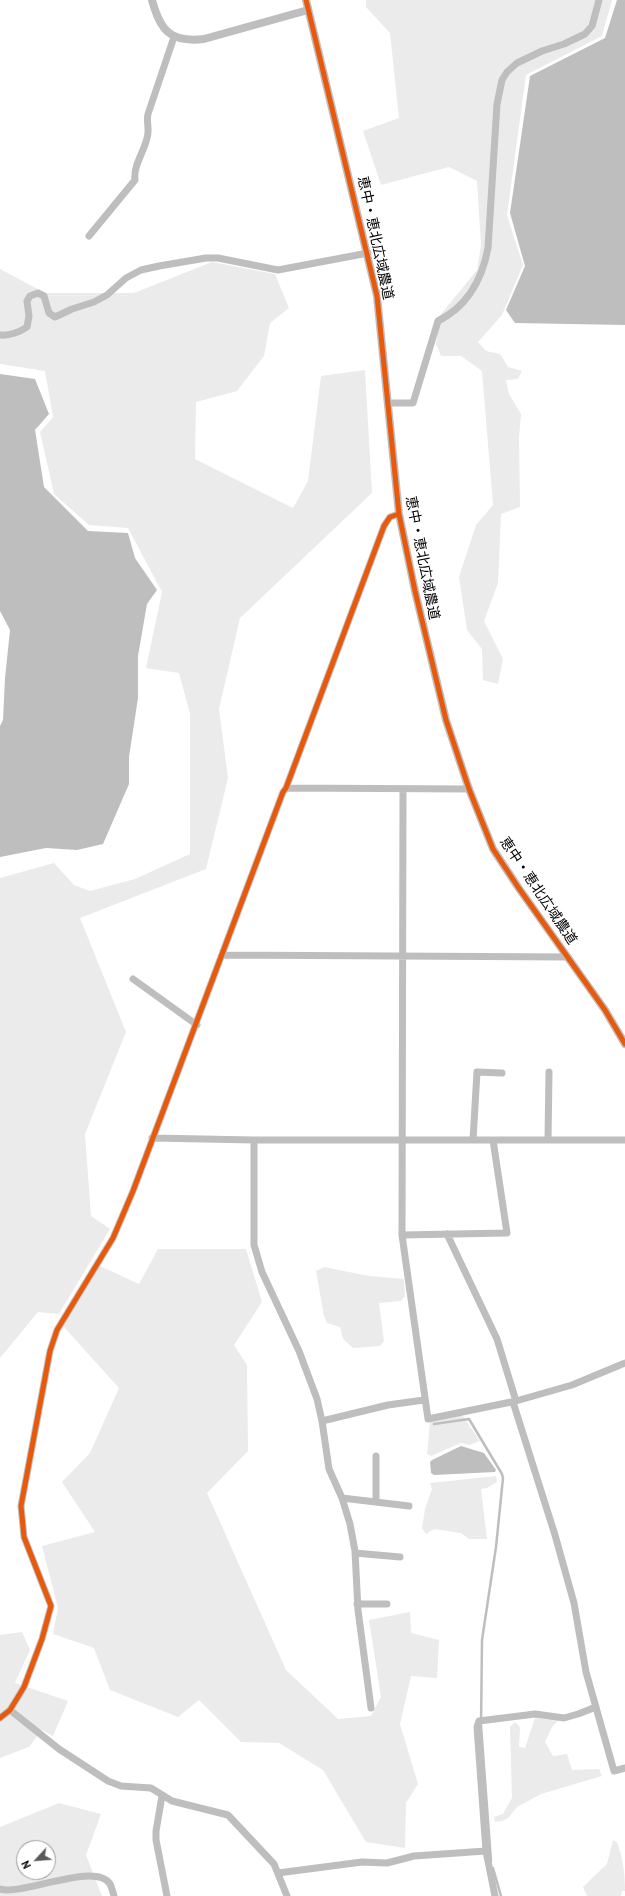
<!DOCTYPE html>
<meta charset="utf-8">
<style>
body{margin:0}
#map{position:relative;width:625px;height:1896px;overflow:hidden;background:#fff;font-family:"PT Sans",sans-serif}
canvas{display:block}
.north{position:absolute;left:16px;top:1840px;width:40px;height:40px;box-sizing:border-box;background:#fff;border:1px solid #999;border-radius:50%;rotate:244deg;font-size:11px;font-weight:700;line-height:16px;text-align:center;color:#000}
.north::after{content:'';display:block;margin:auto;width:14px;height:18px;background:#595959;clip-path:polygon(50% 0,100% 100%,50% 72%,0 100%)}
</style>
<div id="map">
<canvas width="625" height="1896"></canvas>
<div class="north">N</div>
</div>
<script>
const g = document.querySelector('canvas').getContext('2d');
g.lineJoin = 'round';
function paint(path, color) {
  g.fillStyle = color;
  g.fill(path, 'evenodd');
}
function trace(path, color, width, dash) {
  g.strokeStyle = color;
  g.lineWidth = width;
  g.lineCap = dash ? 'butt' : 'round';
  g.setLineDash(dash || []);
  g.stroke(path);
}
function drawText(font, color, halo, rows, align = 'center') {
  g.font = font + ' "PT Sans","Noto Sans JP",sans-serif';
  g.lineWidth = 3.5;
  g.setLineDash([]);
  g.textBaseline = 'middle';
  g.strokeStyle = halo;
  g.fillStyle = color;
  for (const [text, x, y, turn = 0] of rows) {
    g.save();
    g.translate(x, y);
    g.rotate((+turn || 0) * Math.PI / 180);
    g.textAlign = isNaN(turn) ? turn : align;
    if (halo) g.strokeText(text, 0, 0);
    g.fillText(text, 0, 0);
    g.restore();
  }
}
paint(new Path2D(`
 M 366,0 L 612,0 L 602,36 L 526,75 L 507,215 L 523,265 L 502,315 L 478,342 L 486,351 L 500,354 L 508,367 L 522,371 L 518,379 L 506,380 L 509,394 L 521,414 L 519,438 L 520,507 L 501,514 L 498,583 L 484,621 L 503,659 L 498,684 L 483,680 L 482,649 L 467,630 L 459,577 L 476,525 L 493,505 L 482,371 L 461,356 L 441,356 L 436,344 L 441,314 L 477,270 L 481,245 L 477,181 L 449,167 L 381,185 L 363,131 L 399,118 L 390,33 L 366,7 Z
 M 212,262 L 275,274 L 289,308 L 270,323 L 264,356 L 237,391 L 196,402 L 195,459 L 293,508 L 308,481 L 321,376 L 365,370 L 372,493 L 240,618 L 219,709 L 228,778 L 206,869 L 80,918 L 126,1032 L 85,1134 L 91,1216 L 110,1229 L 59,1314 L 38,1312 L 0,1358 L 0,878 L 54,863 L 74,885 L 90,891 L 135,879 L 190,854 L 190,714 L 179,673 L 146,668 L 162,592 L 128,528 L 89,525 L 54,494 L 40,432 L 53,417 L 45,371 L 0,364 L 0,269 L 45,293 L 134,293 Z
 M 158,1249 L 246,1249 L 262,1302 L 234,1345 L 247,1365 L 248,1451 L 207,1493 L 286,1670 L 338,1719 L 371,1716 L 381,1697 L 369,1620 L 410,1612 L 411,1633 L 439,1640 L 437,1678 L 411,1676 L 400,1724 L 418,1784 L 406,1803 L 405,1848 L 366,1842 L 323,1770 L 279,1743 L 241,1742 L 199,1700 L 178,1717 L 110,1690 L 94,1648 L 53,1634 L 58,1608 L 42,1546 L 95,1532 L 62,1482 L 90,1453 L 119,1388 L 63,1326 L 100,1266 L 139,1284 Z
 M 324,1267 L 369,1276 L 404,1279 L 405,1296 L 401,1301 L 379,1303 L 384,1341 L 380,1346 L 353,1348 L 343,1339 L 340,1327 L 327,1323 L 324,1316 L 316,1271 Z
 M 462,1415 L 480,1441 L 470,1445 L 461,1443 L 431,1456 L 427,1454 L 430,1422 Z
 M 496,1476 L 497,1482 L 487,1488 L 481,1489 L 487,1539 L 469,1539 L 461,1533 L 434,1529 L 426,1534 L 422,1528 L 425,1509 L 432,1489 L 430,1483 Z
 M 22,1632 L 30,1650 L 15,1683 L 68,1701 L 53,1736 L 42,1730 L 29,1747 L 0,1758 L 0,1635 Z
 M 535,1718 L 558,1721 L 552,1727 L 545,1742 L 553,1756 L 567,1754 L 572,1770 L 599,1769 L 602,1776 L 541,1794 L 517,1807 L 508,1818 L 502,1821 L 495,1822 L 494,1817 L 503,1814 L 512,1798 L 510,1727 L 515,1722 L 520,1727 L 519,1747 L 525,1748 Z
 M 59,1803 L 101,1814 L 86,1855 L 102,1896 L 0,1896 L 0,1827 ZM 24,1848 L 48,1848 L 48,1872 L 24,1872 Z
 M 613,1840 L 617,1842 C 623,1858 625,1873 625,1891 L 622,1891 L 621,1896 L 587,1896 L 583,1887 L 607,1864 Z`), '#ebebeb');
paint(new Path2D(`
 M 617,0 L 625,0 L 625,325 L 515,323 L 506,310 L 525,266 L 510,213 L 530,76 L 605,38 Z
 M 0,374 L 35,379 L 49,414 L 35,430 L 44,487 L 88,531 L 128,533 L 135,558 L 157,590 L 147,604 L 138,656 L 138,698 L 129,757 L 129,784 L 103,844 L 77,850 L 46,848 L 0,857 L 0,726 L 3,720 L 5,678 L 10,630 L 0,611 Z
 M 461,1446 L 484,1453 L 496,1470 L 495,1472 L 434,1475 L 431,1473 L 430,1462 L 432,1460 Z`), '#bebebe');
trace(new Path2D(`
 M 434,1424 L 469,1419 L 502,1474 L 503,1478 L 496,1547 L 482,1640 L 481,1726 L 491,1861
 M 493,1868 L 501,1896`), '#bebebe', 2.5);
trace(new Path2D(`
 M 89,236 L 135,180 C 133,166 144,152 147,138 C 150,130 146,122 148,114 L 174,37
 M 0,335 C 9,336 20,332 27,327 L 29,316 L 27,301 L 30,296 L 38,293 L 44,296 L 49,313 L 55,317 L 72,309 L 94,302 L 107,295 L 126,278 L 141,270 L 159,266 L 206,258 L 218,258 L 278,270 L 368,253
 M 388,403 L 413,403 L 438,321 C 468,306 482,280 488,248 L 497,104 L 502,80 L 507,72 L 517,63 L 542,51 L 564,44 L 585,34 L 592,26 L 599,0
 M 286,788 L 469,789
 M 403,789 L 402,1235 L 428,1419 L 516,1401 L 572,1385 L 625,1363
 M 222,955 L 568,957
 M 133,979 L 197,1025
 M 152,1138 L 254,1140 L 625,1140
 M 254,1140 L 254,1245 L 262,1272 L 299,1351 L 317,1399 L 322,1421 L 388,1405 L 424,1400
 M 473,1140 L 477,1072 L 502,1073
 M 548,1140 L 549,1072
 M 447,1234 L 497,1339 L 516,1401
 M 402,1235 L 507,1233 L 493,1140
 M 513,1402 L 555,1535 L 574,1603 L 586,1672 L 614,1771 L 625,1768
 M 322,1421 L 329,1469 L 342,1498 L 409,1506
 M 376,1456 L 376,1502
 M 342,1498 L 350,1524 L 355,1551 L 358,1610 L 371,1708
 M 355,1553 L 400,1557
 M 357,1604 L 387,1604
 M 10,1710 L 59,1749 L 108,1781 L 121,1786 L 151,1788 L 172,1801 L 228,1815 L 274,1864 L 287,1896
 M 0,1718 L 10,1710 L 24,1687 L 42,1639 L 51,1606 L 24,1537 L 21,1506 L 50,1351 L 57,1330 L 113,1238 L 133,1191 L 283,792 L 286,788 L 384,526 L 390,517 L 399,514
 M 162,1796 L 156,1831 L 156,1840 L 167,1896
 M 278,1873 L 362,1862 L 387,1863 L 414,1856 L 486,1851
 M 0,1889 C 23,1896 95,1861 110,1884 C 112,1888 113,1892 114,1896
 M 495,1896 L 486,1851 L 477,1727 L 479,1721 L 535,1714 L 564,1718 L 578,1714 L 596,1707`), '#bebebe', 7);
trace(new Path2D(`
 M 152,0 C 160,30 170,43 204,39 L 308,10
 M 306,0 L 377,296 L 399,514 L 415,591 L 446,720 L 469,789 L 493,849 L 518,887 L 605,1010 L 625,1044`), '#bebebe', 8);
trace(new Path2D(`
 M 306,0 L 377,296 L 399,514 L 415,591 L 446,720 L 469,789 L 493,849 L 518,887 L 605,1010 L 625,1044
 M 0,1718 L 10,1710 L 24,1687 L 42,1639 L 51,1606 L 24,1537 L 21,1506 L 50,1351 L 57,1330 L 113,1238 L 133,1191 L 283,792 L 286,788 L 384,526 L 390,517 L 399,514`), '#e8590c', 5);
drawText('14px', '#000', '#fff', [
 ["恵中・恵北広域農道",375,238,78],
 ["恵中・恵北広域農道",422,558,79],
 ["恵中・恵北広域農道",538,891,56]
]);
</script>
